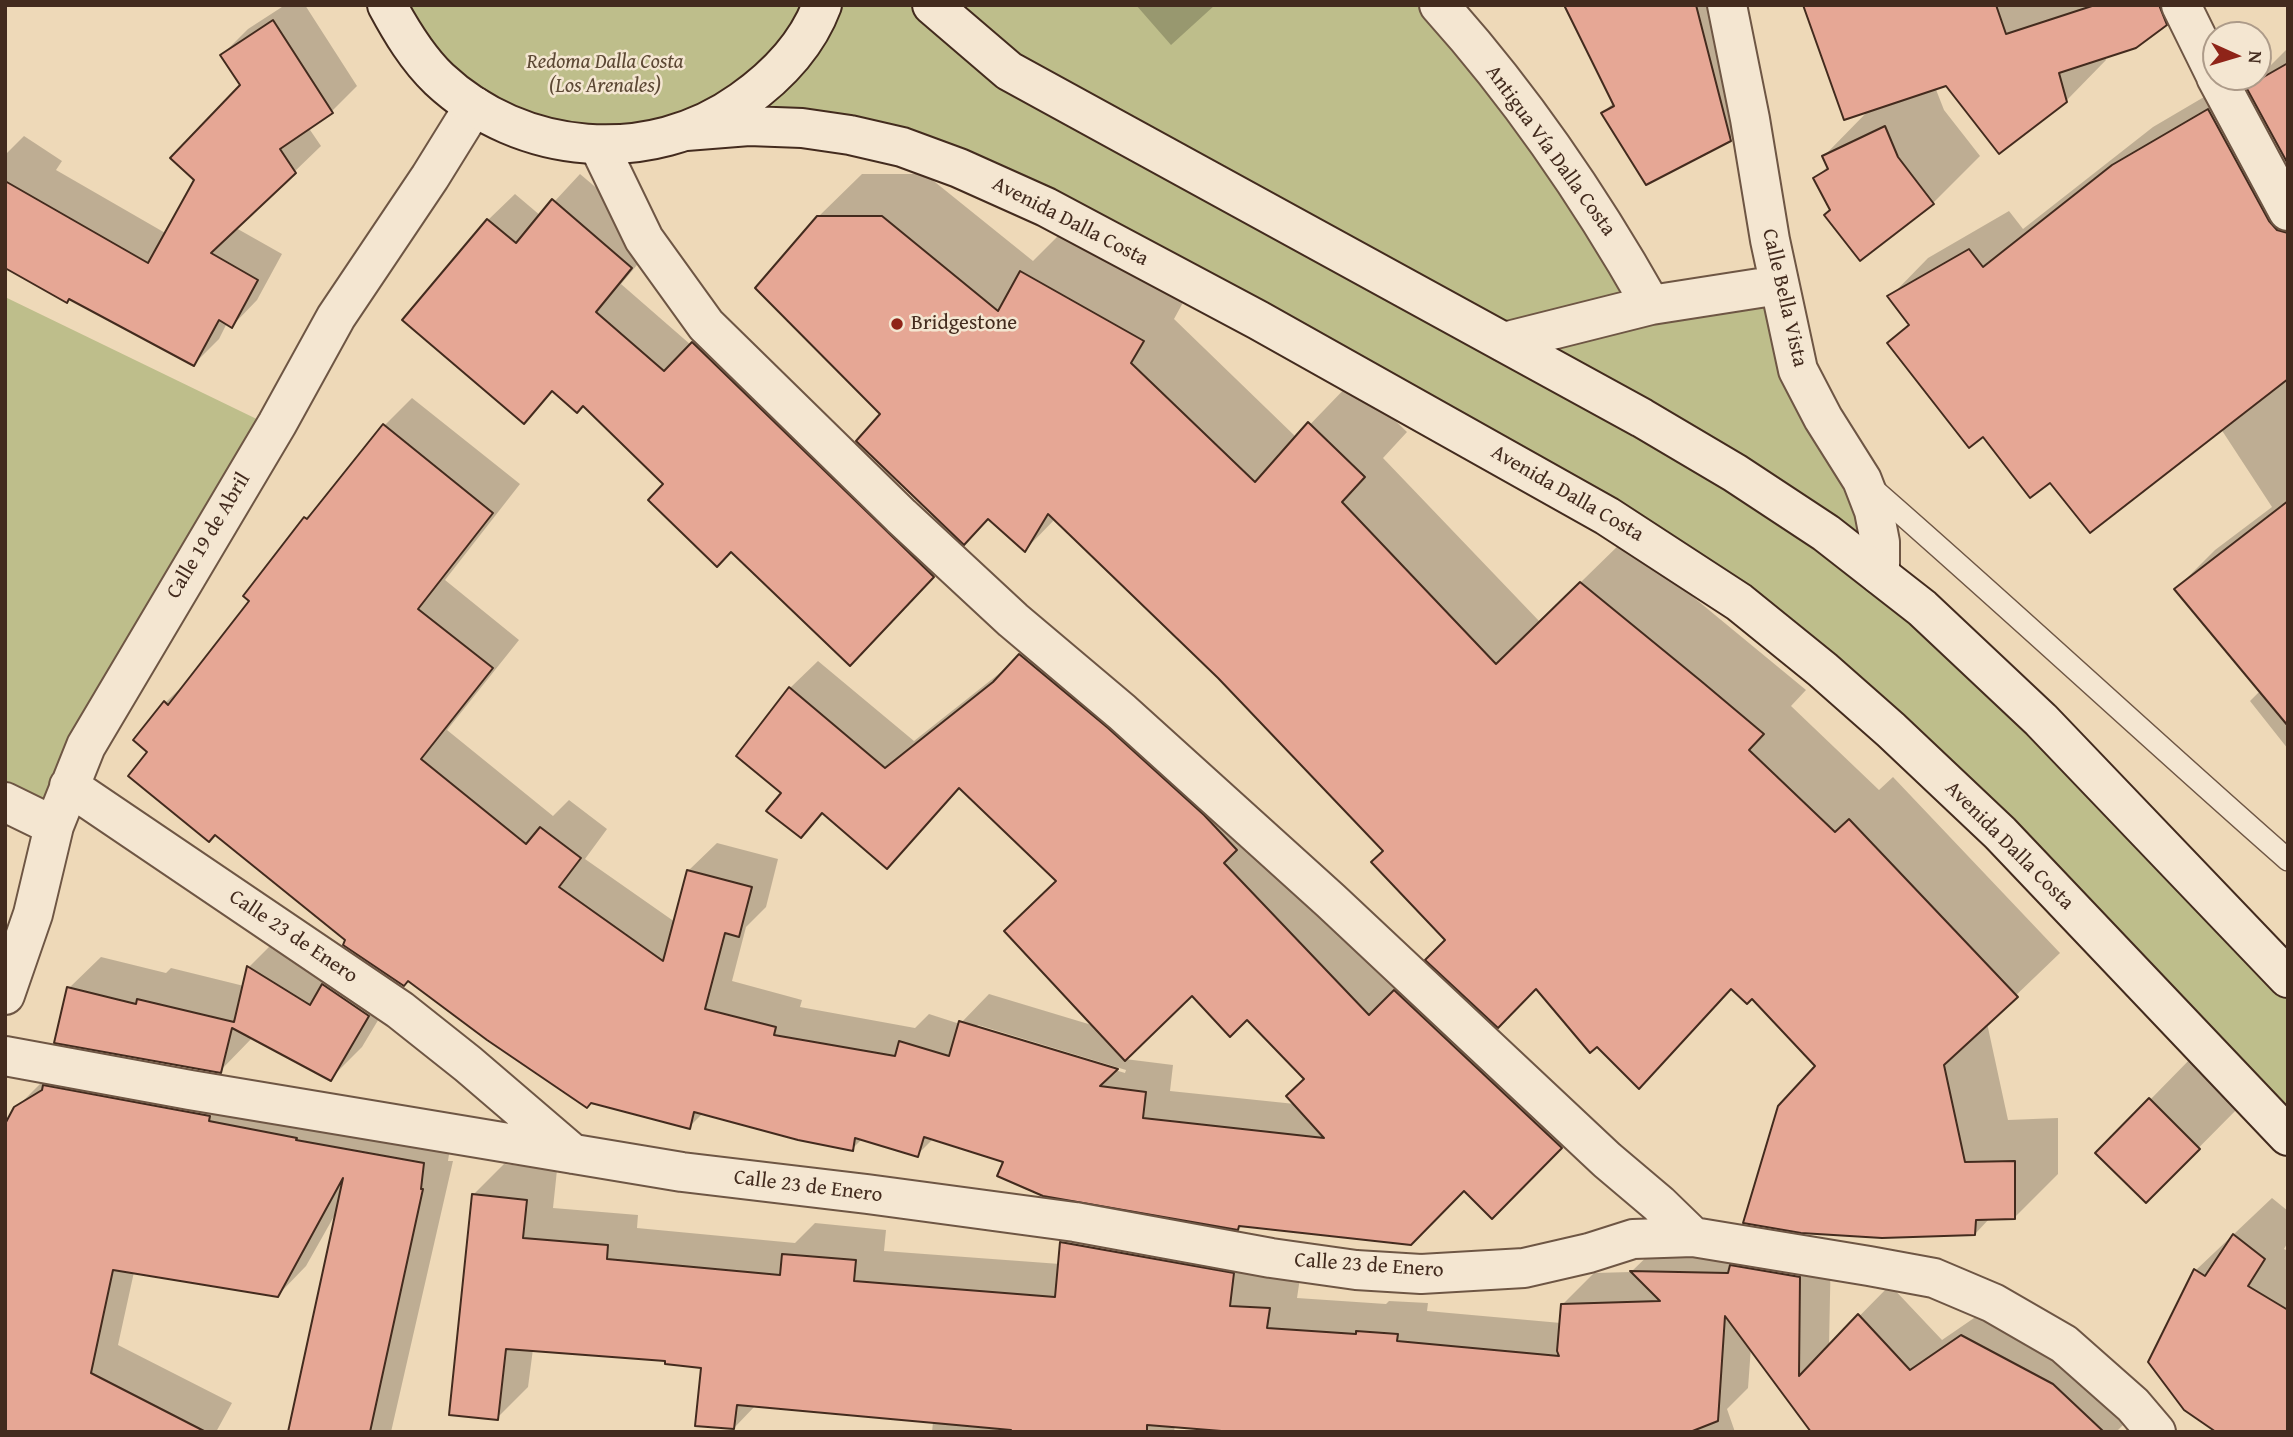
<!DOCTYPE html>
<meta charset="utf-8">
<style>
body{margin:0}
#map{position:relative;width:2293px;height:1437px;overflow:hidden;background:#eed9b8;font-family:"Gentium Book Plus",serif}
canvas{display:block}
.frame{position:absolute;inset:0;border:7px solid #432b1e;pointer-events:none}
.north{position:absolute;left:2202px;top:21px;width:70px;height:70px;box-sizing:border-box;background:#f4e6d1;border:2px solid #ad9b89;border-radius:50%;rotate:94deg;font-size:19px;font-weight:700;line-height:28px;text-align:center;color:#432b1e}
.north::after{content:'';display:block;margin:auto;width:24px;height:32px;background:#8f2418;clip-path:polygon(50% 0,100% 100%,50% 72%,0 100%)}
</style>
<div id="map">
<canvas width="2293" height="1437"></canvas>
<div class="frame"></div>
<div class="north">N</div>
</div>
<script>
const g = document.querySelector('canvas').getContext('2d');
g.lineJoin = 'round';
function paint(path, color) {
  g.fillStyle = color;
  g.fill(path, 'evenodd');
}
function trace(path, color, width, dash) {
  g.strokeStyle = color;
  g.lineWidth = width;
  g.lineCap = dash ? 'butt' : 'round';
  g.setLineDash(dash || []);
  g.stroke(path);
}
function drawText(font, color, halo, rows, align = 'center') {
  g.font = font + ' "Gentium Book Plus",serif';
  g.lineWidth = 5;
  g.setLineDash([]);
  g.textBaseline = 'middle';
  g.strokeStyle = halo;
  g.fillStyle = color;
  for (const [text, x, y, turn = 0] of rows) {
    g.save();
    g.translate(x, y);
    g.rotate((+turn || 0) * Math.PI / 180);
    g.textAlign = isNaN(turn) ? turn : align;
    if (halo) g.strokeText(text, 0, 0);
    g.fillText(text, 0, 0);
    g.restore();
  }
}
paint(new Path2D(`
 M 387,5 L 1439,5 L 1651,305 L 1779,285 L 1880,575 L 2288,978 L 2288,1136 L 1739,602 L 902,147 L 513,127 Z
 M 5,297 L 269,425 L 52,824 L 5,800 Z`), '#bebe8b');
paint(new Path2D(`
 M 285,5 L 305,5 L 357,86 L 331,112 L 308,127 L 321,146 L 236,228 L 282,254 L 257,300 L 232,326 L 227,323 L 219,339 L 194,364 L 5,261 L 5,155 L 24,136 L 62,161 L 56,170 L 167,234 L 243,86 L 222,55 L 248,29 Z
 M 1136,5 L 1215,5 L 1171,45 Z
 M 1566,5 L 1728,5 L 1756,113 L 1730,139 L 1603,113 L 1614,102 Z
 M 1805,5 L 2182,5 L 2157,30 L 2105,57 L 2106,60 L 2066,101 L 1947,84 L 1935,87 L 1944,110 L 1980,156 L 1933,203 L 1832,210 L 1815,179 L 1828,166 L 1824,156 L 1870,109 Z
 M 2288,48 L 2288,749 L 2250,701 L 2260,691 L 2176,589 L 2215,550 L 2272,507 L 2221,429 L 2051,480 L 1983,435 L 1890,343 L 1910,323 L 1890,297 L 1928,258 L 2009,211 L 2023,229 L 2153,127 L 2238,77 L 2251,77 L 2254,82 Z
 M 580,174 L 658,240 L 621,284 L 691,345 L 720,317 L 959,549 L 876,637 L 666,484 L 583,404 L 554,390 L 524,422 L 488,220 L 515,194 L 541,216 Z
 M 862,174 L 925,174 L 1033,261 L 1065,229 L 1186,297 L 1174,319 L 1297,438 L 1353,380 L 1407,432 L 1383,458 L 1540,622 L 1624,540 L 1806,690 L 1791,706 L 1879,790 L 1893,777 L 2060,953 L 1987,1023 L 2008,1120 L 2058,1118 L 2058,1174 L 2015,1217 L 1990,1218 L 1975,1234 L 1752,997 L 1733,988 L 1639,1087 L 1536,987 L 1448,940 L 1384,851 L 1219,676 L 1055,519 L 1025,550 L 883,414 L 818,217 Z
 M 412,398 L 520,484 L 445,580 L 519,640 L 447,730 L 553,816 L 569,800 L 607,829 L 585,859 L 675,922 L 689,870 L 717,843 L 778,859 L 766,907 L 746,927 L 732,981 L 802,1000 L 800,1007 L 915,1028 L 929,1014 L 960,1024 L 989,994 L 1095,1026 L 1058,880 L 961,787 L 887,867 L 824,813 L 801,836 L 783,793 L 790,688 L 818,661 L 914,741 L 1015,661 L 1048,627 L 1588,1119 L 1492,1216 L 1464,1189 L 1241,1224 L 1238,1228 L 934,1138 L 917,1155 L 862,1139 L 852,1149 L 703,1113 L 689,1127 L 409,979 L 401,982 L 362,1047 L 330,1079 L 253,1037 L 220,1071 L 69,988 L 101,957 L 166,973 L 171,968 L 244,986 L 249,967 L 280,936 L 337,971 L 356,952 L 347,940 L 136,740 L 166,702 L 194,675 L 251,600 L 306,518 L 328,496 L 384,426 ZM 1192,994 L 1248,1017 L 1306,1079 L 1295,1104 L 1170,1091 L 1173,1065 L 1125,1059 ZM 978,1025 L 1126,1070 L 1125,1073 L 975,1028 Z
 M 2197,1052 L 2246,1100 L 2146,1201 L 2098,1153 Z
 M 51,1073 L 452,1135 L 448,1161 L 453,1161 L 391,1432 L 289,1432 L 337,1211 L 306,1266 L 278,1295 L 134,1272 L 118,1345 L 232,1403 L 216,1432 L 5,1432 L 22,1102 Z
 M 504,1164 L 557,1170 L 553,1208 L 638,1215 L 637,1228 L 795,1243 L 815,1223 L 886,1230 L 884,1251 L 1060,1264 L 1062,1243 L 1093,1212 L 1300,1278 L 1297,1298 L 1386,1304 L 1389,1301 L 1428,1303 L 1427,1311 L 1561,1323 L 1563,1304 L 1594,1273 L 1631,1272 L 1663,1241 L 1831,1246 L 1829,1347 L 1890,1285 L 1942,1340 L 1993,1305 L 2141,1407 L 2116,1432 L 1813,1432 L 1751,1347 L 1748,1388 L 1727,1409 L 1735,1432 L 1255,1432 L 1175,1425 L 1174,1432 L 932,1432 L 933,1422 L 756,1405 L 734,1428 L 703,1367 L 667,1360 L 533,1349 L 528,1387 L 497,1418 L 473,1195 Z
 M 2272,1198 L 2288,1211 L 2288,1242 L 2284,1249 L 2288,1251 L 2288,1432 L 2150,1362 L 2196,1270 Z`), '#0003');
const building = new Path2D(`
 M 1564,5 L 1696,5 L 1731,141 L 1646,185 L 1601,113 L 1614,106 Z
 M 1803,5 L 1996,5 L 2006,34 L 2095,5 L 2159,5 L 2167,25 L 2136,48 L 2059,73 L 2067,102 L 1999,154 L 1946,86 L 1844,120 Z
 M 273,20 L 333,113 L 280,149 L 296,173 L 211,253 L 258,280 L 232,328 L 219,320 L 194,366 L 69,299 L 67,303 L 5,268 L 5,181 L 148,263 L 194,180 L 170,158 L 240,85 L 220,55 Z
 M 2288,63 L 2288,164 L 2246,87 Z
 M 2208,109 L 2269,221 L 2277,230 L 2288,233 L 2288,379 L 2090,533 L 2050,483 L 2030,498 L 1983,437 L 1969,448 L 1887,343 L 1909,325 L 1887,296 L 1969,249 L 1983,267 L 2112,165 Z
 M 1885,126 L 1898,157 L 1934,204 L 1860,261 L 1824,215 L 1830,210 L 1813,178 L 1828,169 L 1822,156 Z
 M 552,199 L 632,268 L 596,312 L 664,371 L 692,342 L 934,577 L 850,666 L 731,552 L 717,567 L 648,500 L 663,484 L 583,406 L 577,413 L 552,391 L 524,424 L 402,320 L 487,219 L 516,243 Z
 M 817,216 L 882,216 L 998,311 L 1020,271 L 1144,341 L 1131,363 L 1255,482 L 1308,422 L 1365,477 L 1342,502 L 1496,664 L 1580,582 L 1701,681 L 1764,734 L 1749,750 L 1835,832 L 1849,819 L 2018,997 L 1944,1065 L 1965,1162 L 2015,1161 L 2015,1219 L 1976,1220 L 1975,1235 L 1882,1238 L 1801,1233 L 1743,1223 L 1778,1106 L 1815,1066 L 1752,999 L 1747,1004 L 1731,989 L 1639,1089 L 1597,1047 L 1590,1053 L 1536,989 L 1498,1028 L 1425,960 L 1445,940 L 1371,862 L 1383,851 L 1218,678 L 1048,514 L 1025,552 L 988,519 L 964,545 L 856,441 L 880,414 L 755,288 Z
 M 383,424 L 493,513 L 418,609 L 493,668 L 421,759 L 526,844 L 540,827 L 581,858 L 559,887 L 663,961 L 687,870 L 752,887 L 739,937 L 725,933 L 705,1009 L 776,1027 L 774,1035 L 895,1056 L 899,1041 L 949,1056 L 959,1021 L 1118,1069 L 1100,1086 L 1146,1092 L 1143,1118 L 1324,1138 L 1286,1096 L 1304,1079 L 1247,1020 L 1230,1037 L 1192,996 L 1125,1061 L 1004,931 L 1056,881 L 959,788 L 887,869 L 822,813 L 801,838 L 766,811 L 781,793 L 736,756 L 789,687 L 885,768 L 993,682 L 1019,654 L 1108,728 L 1204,815 L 1237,850 L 1224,863 L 1369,1015 L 1394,990 L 1562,1148 L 1492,1219 L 1464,1191 L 1411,1245 L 1239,1226 L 1238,1230 L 1043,1196 L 997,1176 L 1003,1162 L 924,1137 L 918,1157 L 855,1138 L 853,1151 L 798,1140 L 694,1112 L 690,1129 L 591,1103 L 587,1108 L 487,1040 L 408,981 L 404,986 L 343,945 L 345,940 L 215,835 L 209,842 L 128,776 L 147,752 L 133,740 L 164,701 L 168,705 L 249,601 L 243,596 L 304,517 L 307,519 Z
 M 2288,501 L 2288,726 L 2174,589 Z
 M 247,966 L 310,1005 L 322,984 L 369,1016 L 331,1081 L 232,1028 L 221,1073 L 54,1043 L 67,987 L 136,1004 L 137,999 L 234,1022 Z
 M 43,1085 L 210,1116 L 209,1121 L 297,1138 L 296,1140 L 424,1163 L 421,1189 L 423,1189 L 370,1432 L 288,1432 L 343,1178 L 278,1297 L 113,1270 L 91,1373 L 206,1432 L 5,1432 L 5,1124 L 14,1107 L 42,1090 Z
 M 2149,1098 L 2200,1149 L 2146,1203 L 2095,1153 Z
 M 472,1194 L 527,1200 L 523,1238 L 608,1245 L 607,1259 L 780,1275 L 782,1254 L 856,1260 L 854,1281 L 1055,1297 L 1060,1242 L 1234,1273 L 1230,1306 L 1270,1308 L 1267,1328 L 1356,1334 L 1356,1331 L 1398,1334 L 1397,1341 L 1559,1356 L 1557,1351 L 1561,1304 L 1660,1301 L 1630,1271 L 1728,1273 L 1730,1265 L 1800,1277 L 1799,1376 L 1858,1314 L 1910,1370 L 1961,1335 L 2053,1384 L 2104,1432 L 1811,1432 L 1725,1316 L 1718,1421 L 1690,1432 L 1234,1432 L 1147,1425 L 1147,1432 L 1011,1432 L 1011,1430 L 737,1405 L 734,1429 L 695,1426 L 701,1368 L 665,1364 L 665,1361 L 506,1349 L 498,1420 L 449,1415 Z
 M 2233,1234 L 2265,1259 L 2248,1286 L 2288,1310 L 2288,1432 L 2216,1432 L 2184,1410 L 2148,1362 L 2194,1269 L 2205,1276 Z`);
paint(building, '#e6a795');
trace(building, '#432b1e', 2);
const lane = new Path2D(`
 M 1872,488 C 2012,610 2148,737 2288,860`);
const street = new Path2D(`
 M 1439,5 C 1521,96 1591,199 1651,305
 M 1727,5 L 1750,119 L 1770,240 L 1798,370 L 1823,418 L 1862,480 L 1874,511 L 1880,542 L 1880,575
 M 2181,5 L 2216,76
 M 2216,77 L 2288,211
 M 599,146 L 644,239 L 706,325 L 901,516 L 1013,620 L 1122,712 L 1331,901 L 1607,1160 L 1659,1204 L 1693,1237
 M 1504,342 L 1651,305 L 1779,285
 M 69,786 L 400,1010 L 468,1064 L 573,1154
 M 5,802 L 54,826
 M 5,995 L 33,914 L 54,826 L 86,746 L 277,424 L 336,317 L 430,177 L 474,106
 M 5,1056 L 190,1090 L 682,1172 L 867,1194 L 1075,1222 L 1271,1258 L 1356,1270 L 1421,1274 L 1524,1268 L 1589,1253 L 1633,1239 L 1693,1237 L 1869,1266 L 1934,1278 L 1993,1303 L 2064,1344 L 2133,1405 L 2156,1432`);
const secondary = new Path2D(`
 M 387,5 C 401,31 417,58 439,79 C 521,156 650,167 742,101 C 776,77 807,45 822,5
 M 932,5 L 1009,71 L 1642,418 L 1735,473 L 1826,533 L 1922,608 L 2041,720 L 2288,978
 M 686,131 L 749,126 L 802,128 L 850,135 L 902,147 L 959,168 L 1046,207 L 1258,320 L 1607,516 L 1739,602 L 1823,670 L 1891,730 L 2000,833 L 2288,1136`);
trace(lane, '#6e5644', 24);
trace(street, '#6e5644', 42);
trace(secondary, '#432b1e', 42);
trace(lane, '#f4e6d1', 21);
trace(street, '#f4e6d1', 38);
trace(secondary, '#f4e6d1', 38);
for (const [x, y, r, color] of [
 [897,324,7,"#8f2418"]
]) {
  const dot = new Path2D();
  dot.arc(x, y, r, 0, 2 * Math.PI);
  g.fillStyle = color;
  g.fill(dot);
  trace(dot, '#f4e6d1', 2.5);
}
drawText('italic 21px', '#5c4834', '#f4e6d1', [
 ["Redoma Dalla Costa",605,63],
 ["(Los Arenales)",605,87]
]);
drawText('21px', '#432b1e', '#f4e6d1', [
 ["Antigua Vía Dalla Costa",1550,151,54],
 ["Avenida Dalla Costa",1070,222,27],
 ["Calle Bella Vista",1784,298,77],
 ["Avenida Dalla Costa",1567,494,30],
 ["Calle 19 de Abril",209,536,-59],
 ["Avenida Dalla Costa",2009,846,45],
 ["Calle 23 de Enero",293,937,34],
 ["Calle 23 de Enero",808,1187,7],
 ["Calle 23 de Enero",1369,1266,4]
]);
drawText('21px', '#432b1e', '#f4e6d1', [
 ["Bridgestone",911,324]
], 'left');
</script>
